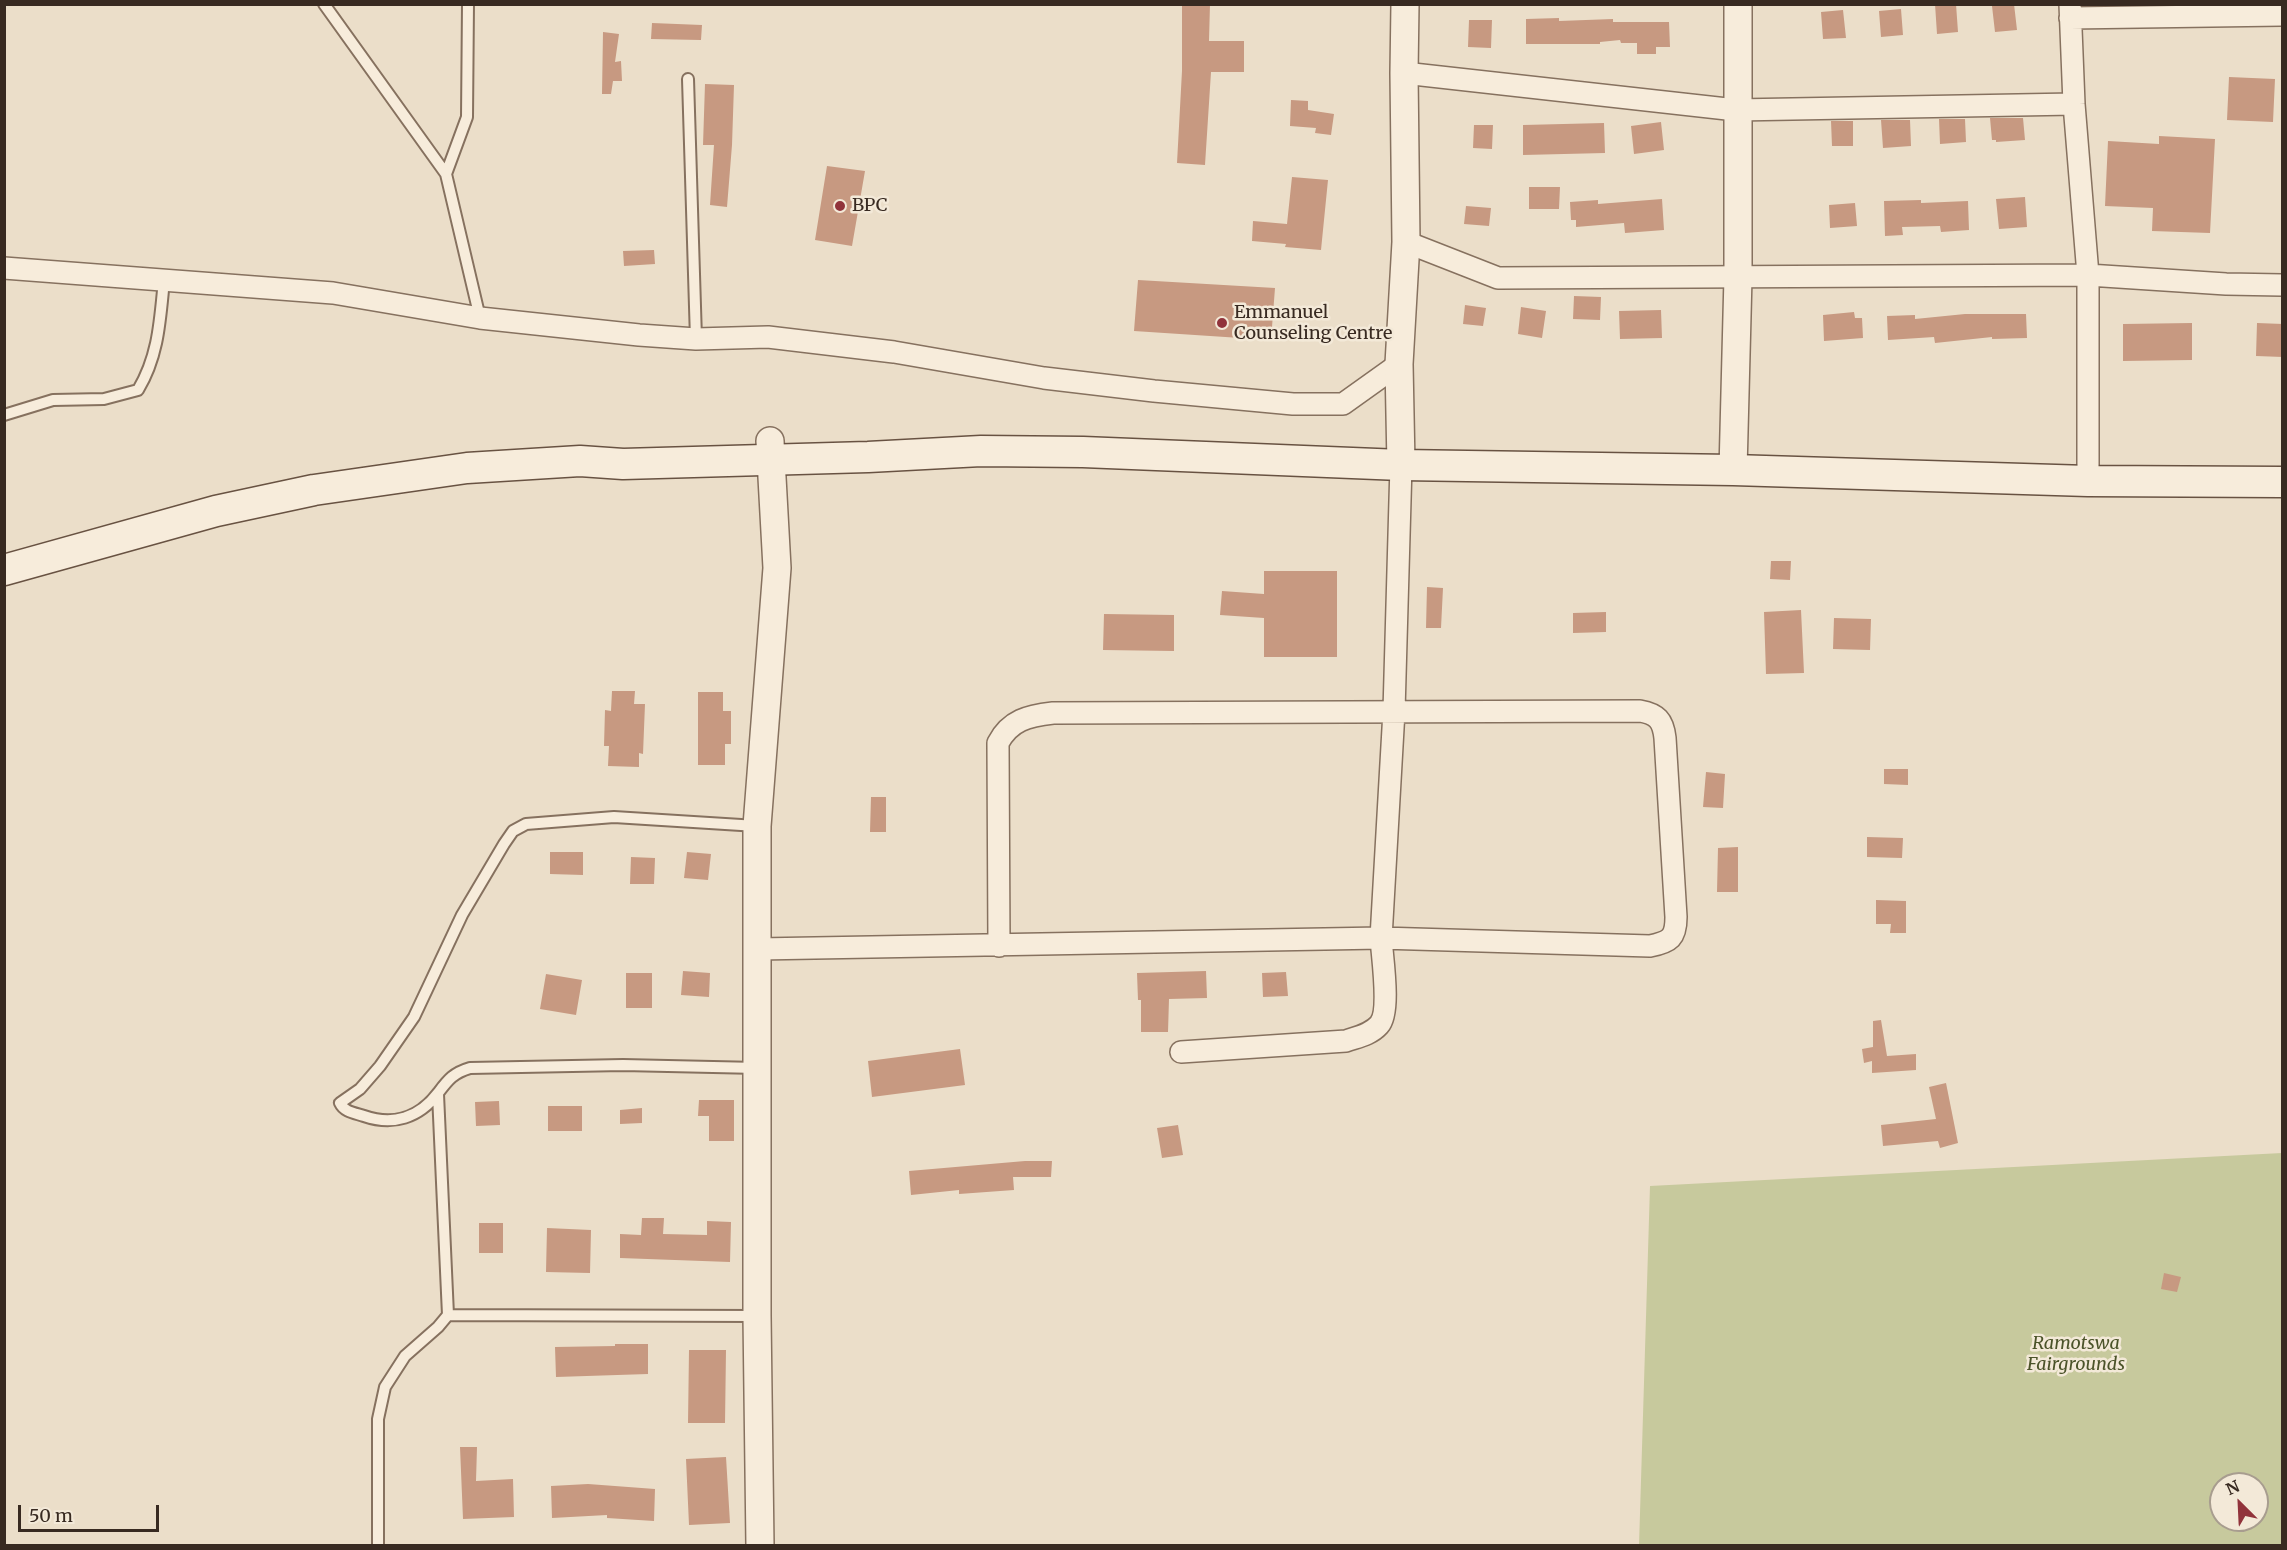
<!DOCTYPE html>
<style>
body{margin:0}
#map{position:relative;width:2287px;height:1550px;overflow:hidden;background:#ebdec9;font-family:Merriweather,serif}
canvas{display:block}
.frame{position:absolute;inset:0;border:6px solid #382a21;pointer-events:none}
.north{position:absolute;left:2209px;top:1472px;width:60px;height:60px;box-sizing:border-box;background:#f3e9d8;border:2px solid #a89d8f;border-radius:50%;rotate:336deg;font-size:16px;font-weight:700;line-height:24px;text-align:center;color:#382a21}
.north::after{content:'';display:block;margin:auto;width:21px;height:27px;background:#91333b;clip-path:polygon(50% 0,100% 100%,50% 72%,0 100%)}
.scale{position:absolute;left:18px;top:1505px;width:141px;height:27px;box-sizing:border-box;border:3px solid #382a21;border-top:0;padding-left:8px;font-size:18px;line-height:21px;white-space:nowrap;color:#382a21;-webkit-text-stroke:4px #f3e9d8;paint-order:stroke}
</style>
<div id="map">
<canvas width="2287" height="1550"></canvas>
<div class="frame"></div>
<div class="north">N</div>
<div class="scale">50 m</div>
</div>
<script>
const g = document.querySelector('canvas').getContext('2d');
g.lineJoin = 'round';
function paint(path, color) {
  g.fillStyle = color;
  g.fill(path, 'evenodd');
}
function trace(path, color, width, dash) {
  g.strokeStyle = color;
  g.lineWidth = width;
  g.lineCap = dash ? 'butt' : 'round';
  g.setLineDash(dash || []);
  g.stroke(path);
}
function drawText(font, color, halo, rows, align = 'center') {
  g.font = font + ' Merriweather,serif';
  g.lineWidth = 5;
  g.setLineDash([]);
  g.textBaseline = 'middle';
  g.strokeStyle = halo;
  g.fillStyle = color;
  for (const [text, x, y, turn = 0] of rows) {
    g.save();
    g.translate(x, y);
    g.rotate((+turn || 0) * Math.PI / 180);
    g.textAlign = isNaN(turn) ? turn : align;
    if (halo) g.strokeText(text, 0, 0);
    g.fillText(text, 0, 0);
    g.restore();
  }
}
paint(new Path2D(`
 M 2282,1153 L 2282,1545 L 1639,1546 L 1650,1186 ZM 2221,1484 L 2257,1484 L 2257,1520 L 2221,1520 Z`), '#c7c99d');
paint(new Path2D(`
 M 1182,4 L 1210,4 L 1209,41 L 1244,41 L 1244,72 L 1211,72 L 1205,165 L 1177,163 L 1182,71 Z
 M 1935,4 L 1956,4 L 1958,32 L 1937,34 Z
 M 2014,4 L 2017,30 L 1995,32 L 1992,6 Z
 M 1901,9 L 1903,35 L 1881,37 L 1879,11 Z
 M 1843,10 L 1846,38 L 1823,39 L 1821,12 Z
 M 1559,18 L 1559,21 L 1613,19 L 1613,22 L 1669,22 L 1670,47 L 1656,47 L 1656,54 L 1637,54 L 1637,43 L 1621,43 L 1620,40 L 1600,42 L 1600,44 L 1526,44 L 1526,19 Z
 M 1469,20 L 1492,20 L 1491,48 L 1468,47 Z
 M 652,23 L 702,25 L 701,40 L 651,39 Z
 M 603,32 L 619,34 L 615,62 L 621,61 L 622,81 L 613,81 L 611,94 L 602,94 Z
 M 2229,77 L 2275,79 L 2273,122 L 2227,120 Z
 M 705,84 L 734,85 L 732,145 L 727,207 L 710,205 L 714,145 L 703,145 Z
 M 1291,100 L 1308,101 L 1308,110 L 1334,114 L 1331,135 L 1315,133 L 1316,128 L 1290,126 Z
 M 1990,118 L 2023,118 L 2025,140 L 1996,142 L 1996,140 L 1992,140 Z
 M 1939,119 L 1965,119 L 1966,142 L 1940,144 Z
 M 1881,120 L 1910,120 L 1911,146 L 1883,148 Z
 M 1831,121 L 1853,121 L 1853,146 L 1832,146 Z
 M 1661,122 L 1664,150 L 1634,154 L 1631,126 Z
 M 1604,123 L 1605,153 L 1523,155 L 1523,125 Z
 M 1474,125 L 1493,125 L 1492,149 L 1473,148 Z
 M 2159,136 L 2215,139 L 2210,233 L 2152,231 L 2153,208 L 2105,206 L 2108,141 L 2159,144 Z
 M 827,166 L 865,171 L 852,246 L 815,240 Z
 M 1292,177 L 1328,180 L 1321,250 L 1285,247 L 1286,244 L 1252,241 L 1253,221 L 1287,224 Z
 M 1529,187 L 1560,187 L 1559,209 L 1529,209 Z
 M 2025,197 L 2027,227 L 1999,229 L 1996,199 Z
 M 1662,199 L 1664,230 L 1625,233 L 1624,223 L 1576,227 L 1576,220 L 1571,220 L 1570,202 L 1598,200 L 1598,204 Z
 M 1921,200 L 1921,203 L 1968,201 L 1969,230 L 1941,232 L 1940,226 L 1902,227 L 1903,235 L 1885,236 L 1884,201 Z
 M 1855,203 L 1857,226 L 1830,228 L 1829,205 Z
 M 1466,206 L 1491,208 L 1489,226 L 1464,224 Z
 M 654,250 L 655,264 L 624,266 L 623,251 Z
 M 1138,280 L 1275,288 L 1271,340 L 1134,331 Z
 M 1574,296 L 1601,297 L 1600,320 L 1573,319 Z
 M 1465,305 L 1486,308 L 1483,326 L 1463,324 Z
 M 1521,307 L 1546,311 L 1542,338 L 1518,334 Z
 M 1661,310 L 1662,338 L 1620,339 L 1619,311 Z
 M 1854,312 L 1855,318 L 1862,318 L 1863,338 L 1824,341 L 1823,315 Z
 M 1965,314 L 2026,314 L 2027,338 L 1992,339 L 1992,337 L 1935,343 L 1934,337 L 1888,340 L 1887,316 L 1915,315 L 1915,319 Z
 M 2192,323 L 2192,360 L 2123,361 L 2123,324 Z
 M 2257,323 L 2283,324 L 2283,357 L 2256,356 Z
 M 1771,561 L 1791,561 L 1790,580 L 1770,579 Z
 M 1264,571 L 1337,571 L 1337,657 L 1264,657 L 1264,618 L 1220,615 L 1222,591 L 1264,594 Z
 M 1427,587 L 1443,588 L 1441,628 L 1426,628 Z
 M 1801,610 L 1804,673 L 1766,674 L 1764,612 Z
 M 1606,612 L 1606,632 L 1573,633 L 1573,613 Z
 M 1104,614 L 1174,615 L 1174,651 L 1103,650 Z
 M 1834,618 L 1871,619 L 1870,650 L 1833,649 Z
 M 612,691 L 635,691 L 634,704 L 645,704 L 643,754 L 639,753 L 639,767 L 608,766 L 609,746 L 604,746 L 605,710 L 611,711 Z
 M 698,692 L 723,692 L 723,711 L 731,711 L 731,744 L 725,744 L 725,765 L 698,765 Z
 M 1884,769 L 1908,769 L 1908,785 L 1884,784 Z
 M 1706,772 L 1725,774 L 1723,808 L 1703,807 Z
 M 871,797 L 886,797 L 886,832 L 870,832 Z
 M 1867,837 L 1903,838 L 1902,858 L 1867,857 Z
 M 1738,847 L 1738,892 L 1717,892 L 1718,848 Z
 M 550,852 L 583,852 L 583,875 L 550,874 Z
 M 687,852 L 711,854 L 708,880 L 684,878 Z
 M 631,857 L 655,858 L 654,884 L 630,884 Z
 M 1876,900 L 1906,901 L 1906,933 L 1890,933 L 1891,924 L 1876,924 Z
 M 683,971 L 710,973 L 709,997 L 681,995 Z
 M 1206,971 L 1207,998 L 1169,999 L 1168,1032 L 1141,1032 L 1141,1000 L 1138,1000 L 1137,973 Z
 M 1286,972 L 1288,996 L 1263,997 L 1262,973 Z
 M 626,973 L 652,973 L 652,1008 L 626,1008 Z
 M 546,974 L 582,980 L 576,1015 L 540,1009 Z
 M 1881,1020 L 1887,1056 L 1916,1054 L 1916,1070 L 1872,1073 L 1872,1061 L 1864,1063 L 1862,1049 L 1873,1047 L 1873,1021 Z
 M 960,1049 L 965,1085 L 872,1097 L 868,1061 Z
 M 1946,1083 L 1958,1143 L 1940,1148 L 1938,1141 L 1883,1146 L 1881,1125 L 1936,1119 L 1929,1087 Z
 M 699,1100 L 734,1100 L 734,1141 L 709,1141 L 709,1116 L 698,1116 Z
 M 499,1101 L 500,1125 L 476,1126 L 475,1102 Z
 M 548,1106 L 582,1106 L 582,1131 L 548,1131 Z
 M 642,1108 L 642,1123 L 620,1124 L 620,1110 Z
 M 1178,1125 L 1183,1155 L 1162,1158 L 1157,1128 Z
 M 1025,1161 L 1052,1161 L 1051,1177 L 1013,1177 L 1014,1190 L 959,1194 L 959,1190 L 911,1195 L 909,1171 Z
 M 642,1218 L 664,1218 L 663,1234 L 707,1235 L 707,1221 L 731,1222 L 730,1262 L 620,1258 L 620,1234 L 641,1235 Z
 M 479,1223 L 503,1223 L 503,1253 L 479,1253 Z
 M 547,1228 L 591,1230 L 590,1273 L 546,1272 Z
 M 2164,1273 L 2181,1277 L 2177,1292 L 2161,1289 Z
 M 615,1344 L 648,1344 L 648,1374 L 556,1377 L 555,1347 L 615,1346 Z
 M 689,1350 L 726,1350 L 725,1423 L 688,1423 Z
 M 460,1447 L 477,1447 L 476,1481 L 513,1479 L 514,1517 L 463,1519 Z
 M 726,1457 L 730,1523 L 689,1525 L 686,1459 Z
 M 588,1484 L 655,1489 L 654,1521 L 607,1518 L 607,1515 L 552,1518 L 551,1486 Z`), '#c79981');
const service = new Path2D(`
 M 324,4 L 446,174 L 480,318
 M 688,79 L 696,339
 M 446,174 L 467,117 L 468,4
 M 4,415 L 53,400 L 104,399 L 138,390 C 159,355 160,319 164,280
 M 757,826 L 614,817 L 526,824 L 513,831 L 504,844 L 462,915 L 414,1017 L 380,1066 L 360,1089 L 340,1103 C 344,1112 355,1113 364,1116 C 393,1126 419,1118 438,1093 C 448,1080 453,1073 470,1068 L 623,1065 L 758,1068
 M 438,1094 L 448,1315
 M 378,1546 L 378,1419 L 385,1387 L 405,1356 L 438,1327 L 448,1315 L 756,1316`);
const minor = new Path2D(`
 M 2070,4 L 2074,104 L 2088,275 L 2088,481
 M 2070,18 L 2282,15
 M 1404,73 L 1736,110 L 2074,104
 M 1406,242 L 1498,278 L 2088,275 L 2226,284 L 2282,285
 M 4,268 L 333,293 L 480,318 L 639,335 L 696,339 L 768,337 L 894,352 L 1044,378 L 1154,391 L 1293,404 L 1343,404 L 1399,364
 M 999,946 L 998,743 C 1010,720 1028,716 1053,713 L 1640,711 C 1657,714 1663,720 1665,738 L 1676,917 C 1676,938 1670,942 1650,946 L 1381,938 L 1394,711 L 1401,465
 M 758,949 L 1381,938 C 1382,956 1391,1012 1379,1025 C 1370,1035 1357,1037 1346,1041 L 1181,1052`);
const tertiary = new Path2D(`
 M 1401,465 L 1399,364 L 1406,242 L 1404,73 L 1405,4
 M 1733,470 L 1738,277 L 1738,4
 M 760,1546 L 757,1316 L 757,826 L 777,568 L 770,441`);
const secondary = new Path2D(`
 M 4,570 L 216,511 L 314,490 L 467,468 L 580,461 L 623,464 L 868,457 L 981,451 L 1083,452 L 1401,465 L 1733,470 L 2088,481 L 2282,482`);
trace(service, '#86715f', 14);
trace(minor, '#86715f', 24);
trace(tertiary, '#86715f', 30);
trace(secondary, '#685242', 33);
trace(service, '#f7ecdb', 10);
trace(minor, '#f7ecdb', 21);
trace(tertiary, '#f7ecdb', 27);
trace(secondary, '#f7ecdb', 30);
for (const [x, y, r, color] of [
 [840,206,6,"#91333b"],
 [1222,323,6,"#91333b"]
]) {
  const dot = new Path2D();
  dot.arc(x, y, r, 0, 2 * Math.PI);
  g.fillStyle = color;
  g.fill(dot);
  trace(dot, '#f3e9d8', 2);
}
drawText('18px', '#382a21', '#f3e9d8', [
 ["BPC",852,206],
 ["Emmanuel",1234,313],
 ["Counseling Centre",1234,334]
], 'left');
drawText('italic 18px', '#4b5329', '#f3e9d8', [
 ["Ramotswa",2076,1344],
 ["Fairgrounds",2076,1365]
]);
</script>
